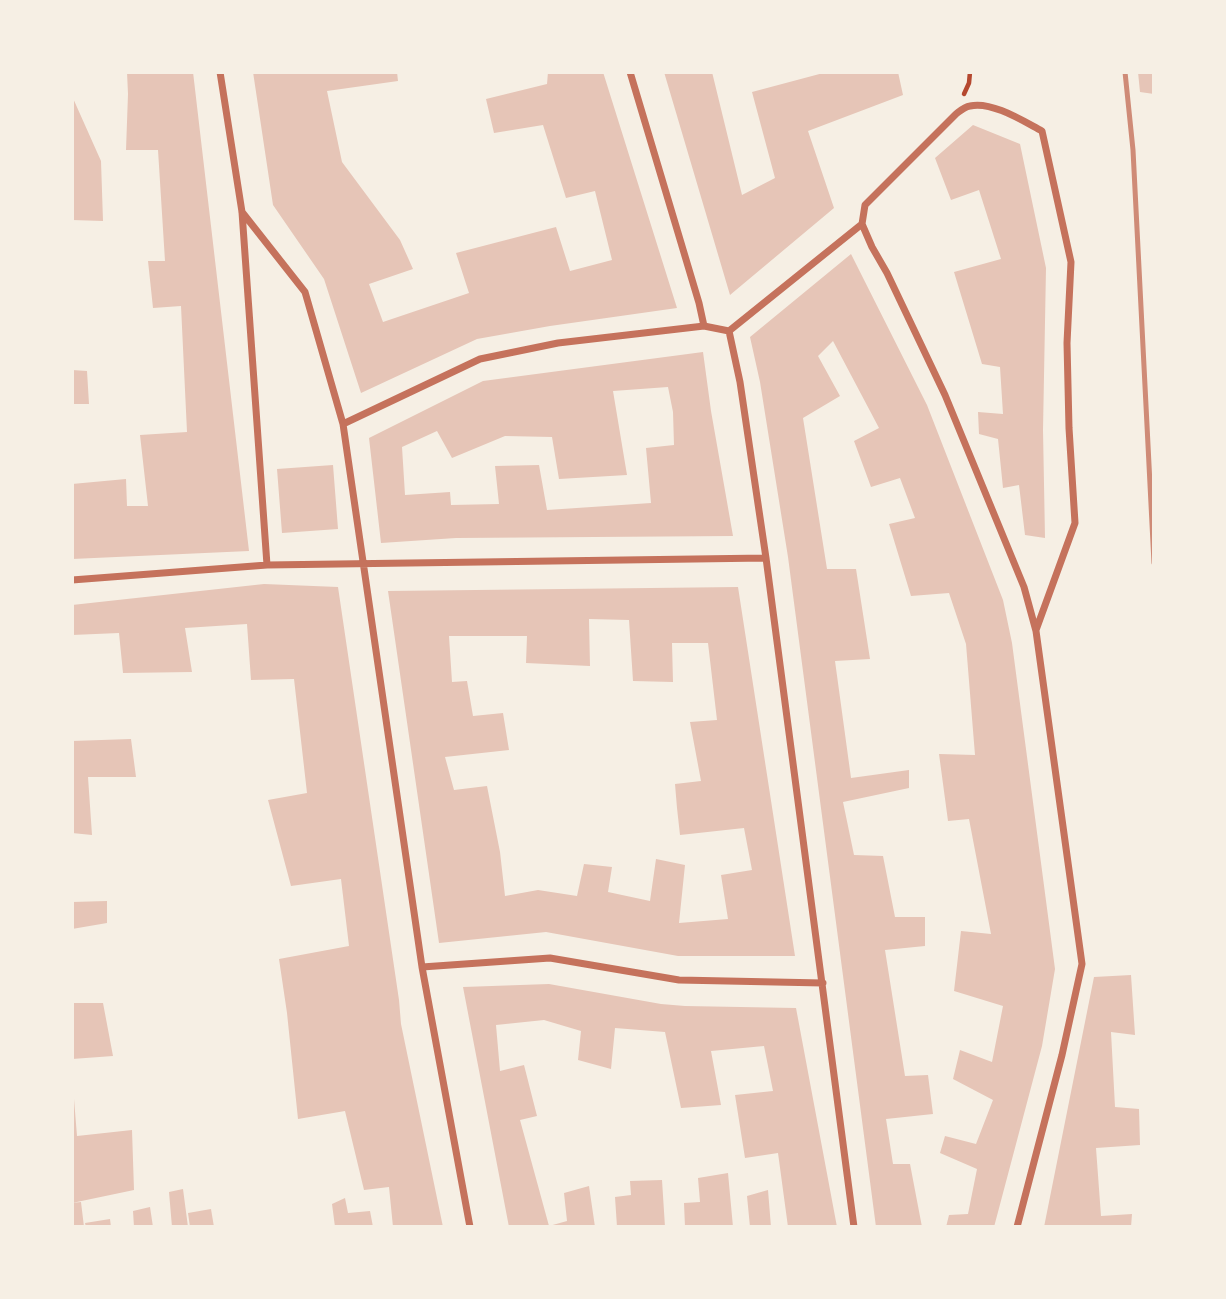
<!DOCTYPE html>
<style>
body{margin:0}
#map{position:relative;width:1226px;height:1299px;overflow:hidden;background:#f6efe4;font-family:Montserrat,sans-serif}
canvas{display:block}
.frame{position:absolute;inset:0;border:74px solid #f6efe4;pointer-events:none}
</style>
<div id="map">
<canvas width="1226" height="1299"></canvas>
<div class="frame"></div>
</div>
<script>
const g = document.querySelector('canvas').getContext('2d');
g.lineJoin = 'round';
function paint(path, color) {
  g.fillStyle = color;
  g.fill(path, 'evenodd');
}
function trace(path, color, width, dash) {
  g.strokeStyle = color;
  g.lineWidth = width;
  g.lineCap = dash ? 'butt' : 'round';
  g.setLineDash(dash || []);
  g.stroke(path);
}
paint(new Path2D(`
 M 127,72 L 193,72 L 249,551 L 72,559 L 72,484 L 126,479 L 127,506 L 148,506 L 140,435 L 187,432 L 181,306 L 153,308 L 148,261 L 165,261 L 158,150 L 126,150 L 128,94 Z
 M 253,72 L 397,72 L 398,81 L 327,91 L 342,162 L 400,240 L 413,269 L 369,284 L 383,322 L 469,293 L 456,253 L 556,227 L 570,271 L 612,260 L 595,191 L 566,198 L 543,125 L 494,133 L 486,99 L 547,84 L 548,72 L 603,72 L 677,308 L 550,326 L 477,339 L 361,393 L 324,279 L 273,205 Z
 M 664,72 L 712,72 L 742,195 L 775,178 L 752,92 L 827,72 L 898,72 L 903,95 L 808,131 L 834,208 L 730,295 Z
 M 1138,72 L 1154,72 L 1154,94 L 1140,92 Z
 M 72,96 L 101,161 L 103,221 L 72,220 Z
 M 973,125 L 1020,144 L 1046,268 L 1043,430 L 1045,538 L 1025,535 L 1019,485 L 1003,488 L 998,439 L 979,434 L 978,412 L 1003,414 L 1000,367 L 982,364 L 954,272 L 1001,259 L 979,190 L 951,200 L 935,158 Z
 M 851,254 L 927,405 L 1003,600 L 1012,643 L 1055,969 L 1042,1046 L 994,1227 L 946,1227 L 949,1215 L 968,1214 L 977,1169 L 940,1153 L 945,1136 L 976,1144 L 993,1100 L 953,1079 L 960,1050 L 992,1062 L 1003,1006 L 954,991 L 961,931 L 991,934 L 969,819 L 948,821 L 939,754 L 975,755 L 966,644 L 949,593 L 911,596 L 889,524 L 915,518 L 900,478 L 871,487 L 854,441 L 879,428 L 833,341 L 818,356 L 840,396 L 803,418 L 827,569 L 856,569 L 870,659 L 835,661 L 851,778 L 909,770 L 909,788 L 843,802 L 854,855 L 883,856 L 895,917 L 925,917 L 925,946 L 885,950 L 905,1076 L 928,1075 L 933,1114 L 886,1119 L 893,1164 L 910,1164 L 922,1227 L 876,1227 L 788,557 L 760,382 L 750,337 Z
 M 703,352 L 711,411 L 733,536 L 456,538 L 381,543 L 369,438 L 483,381 ZM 668,387 L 673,412 L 674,445 L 646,448 L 651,503 L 547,510 L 539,465 L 495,466 L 499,504 L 451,505 L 450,492 L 405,495 L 402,447 L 437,431 L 452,458 L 505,436 L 552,437 L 559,479 L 627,475 L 613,391 Z
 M 72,370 L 87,371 L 89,404 L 72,404 Z
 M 333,465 L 338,529 L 282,533 L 277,469 Z
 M 264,584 L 338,587 L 399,1000 L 401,1024 L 443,1227 L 393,1227 L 389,1187 L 364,1190 L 345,1111 L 298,1119 L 287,1013 L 279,959 L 349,946 L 341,879 L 291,886 L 268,800 L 307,793 L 294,679 L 251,680 L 247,624 L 185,628 L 192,672 L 123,673 L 119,633 L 72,635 L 72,605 Z
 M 738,587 L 795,956 L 678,956 L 546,932 L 439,943 L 388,591 ZM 589,619 L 629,620 L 633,681 L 673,682 L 672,643 L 708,643 L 717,720 L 690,722 L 701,781 L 675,784 L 677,808 L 680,835 L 744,828 L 752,870 L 721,875 L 728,919 L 679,923 L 685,865 L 656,859 L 650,901 L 608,892 L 612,867 L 584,864 L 577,896 L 538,890 L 505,896 L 500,852 L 487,786 L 454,790 L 445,757 L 509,750 L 503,713 L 473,716 L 467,681 L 452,682 L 449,636 L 527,636 L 526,663 L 590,666 Z
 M 131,739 L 136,777 L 88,777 L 92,835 L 72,833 L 72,741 Z
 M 107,901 L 107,923 L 72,929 L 72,902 Z
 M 1131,975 L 1135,1035 L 1111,1032 L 1115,1107 L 1139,1109 L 1140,1145 L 1096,1148 L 1101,1216 L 1132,1214 L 1131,1227 L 1044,1227 L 1094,977 Z
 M 549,984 L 661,1004 L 685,1006 L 796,1008 L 837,1227 L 788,1227 L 778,1153 L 745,1158 L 735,1095 L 773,1091 L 764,1046 L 711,1051 L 721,1105 L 681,1108 L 665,1032 L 615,1028 L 611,1069 L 578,1060 L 581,1031 L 544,1020 L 496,1025 L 500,1071 L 524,1065 L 537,1116 L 520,1120 L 549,1226 L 567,1221 L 564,1193 L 589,1186 L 595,1227 L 509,1227 L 463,987 Z
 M 72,1003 L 103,1003 L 113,1056 L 72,1059 Z
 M 74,1099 L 77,1136 L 132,1130 L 134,1190 L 72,1203 L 72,1100 Z
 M 728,1173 L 733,1227 L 685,1227 L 684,1203 L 700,1202 L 698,1178 Z
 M 662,1180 L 665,1227 L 617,1227 L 615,1197 L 631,1195 L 630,1181 Z
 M 183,1189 L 188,1227 L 172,1227 L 169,1192 Z
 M 768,1190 L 771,1227 L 750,1227 L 747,1196 Z
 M 345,1198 L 348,1213 L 370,1211 L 373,1227 L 335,1227 L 332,1204 Z
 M 81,1202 L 84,1227 L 72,1227 L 72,1203 Z
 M 150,1207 L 153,1227 L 134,1227 L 133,1211 Z
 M 211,1209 L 214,1227 L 190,1227 L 188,1213 Z
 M 110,1219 L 111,1227 L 86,1227 L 85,1223 Z`), '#e6c5b7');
trace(new Path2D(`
 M 964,94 L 969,83 L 970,72`), '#b5482f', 4.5);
trace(new Path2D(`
 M 220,72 L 242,212 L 267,565
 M 630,72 L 699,303 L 704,326 L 729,331 L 740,382 L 766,558 L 854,1227
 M 242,212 L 305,292 L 343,424 L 422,967 L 470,1227
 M 862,224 L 865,205 L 956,114 C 960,111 964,107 970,106 C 992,101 1023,121 1042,131 L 1071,262 L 1067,343 L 1069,428 L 1075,523 L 1036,630
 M 729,331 L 862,224 L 872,247 L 887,273 L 945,395 L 1024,587 L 1036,631 L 1082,964 L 1062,1055 L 1017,1227
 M 343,424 L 480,359 L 558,343 L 704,326
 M 72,580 L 267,565 L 766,558
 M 422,967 L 550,958 L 679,980 L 823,983`), '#c5725c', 7);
trace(new Path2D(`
 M 1125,72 L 1133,150 L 1154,563`), '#cf8b77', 5);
</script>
